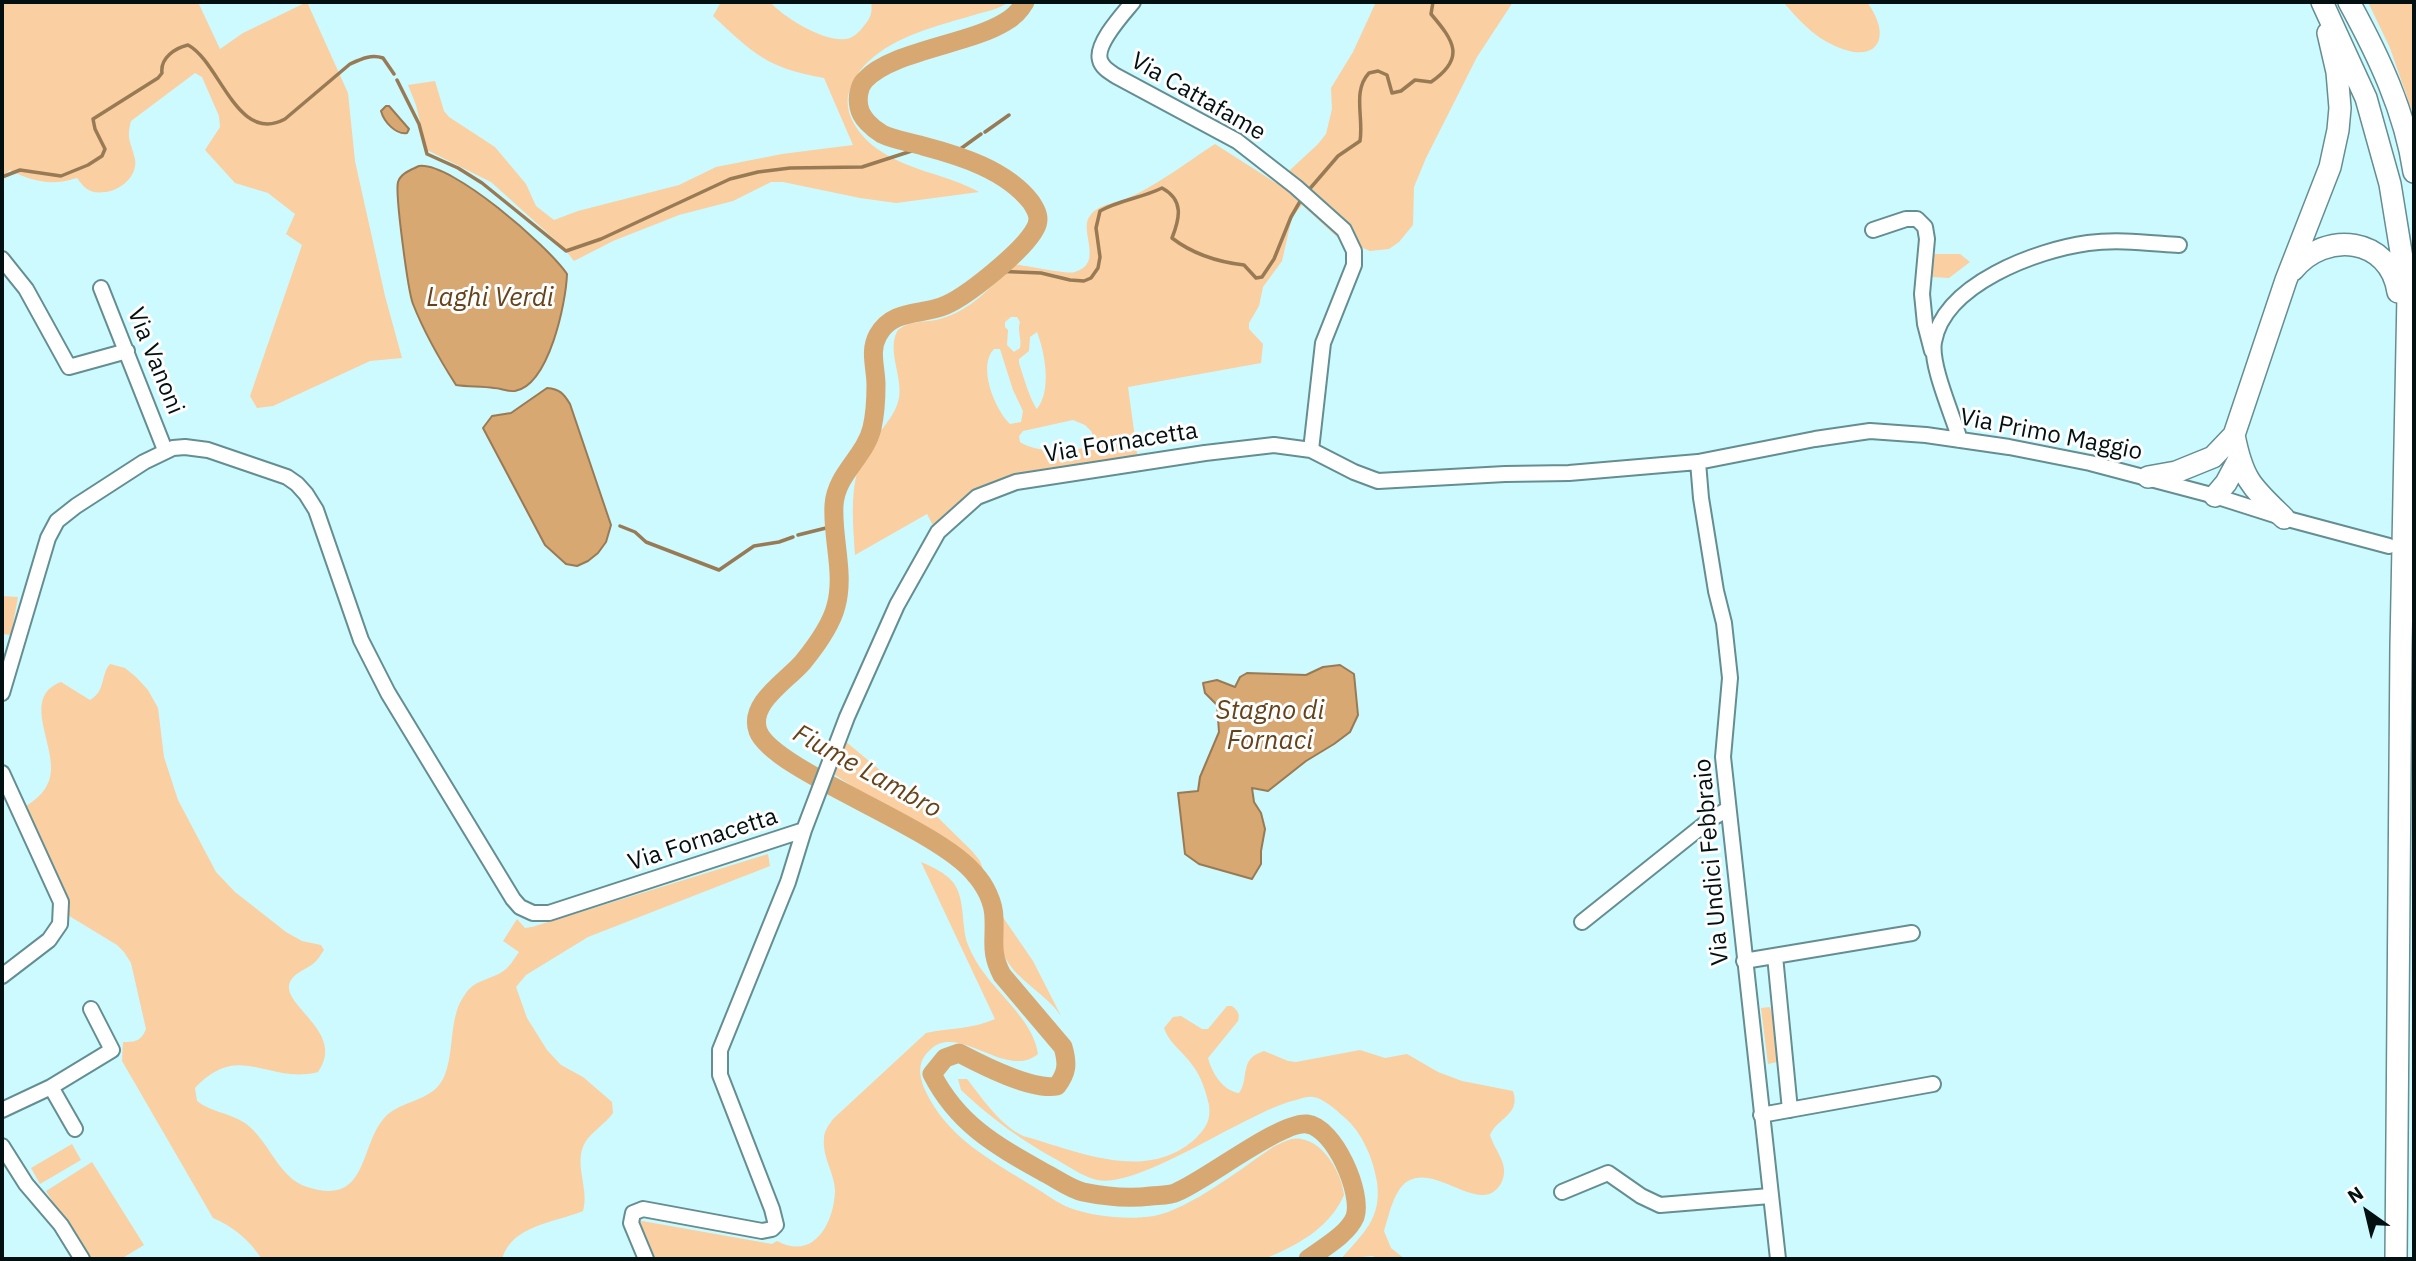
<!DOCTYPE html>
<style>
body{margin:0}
#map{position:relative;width:2416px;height:1261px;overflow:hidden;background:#cdfafe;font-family:"IBM Plex Sans",sans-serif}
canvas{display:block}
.frame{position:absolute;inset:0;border:4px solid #021011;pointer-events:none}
.north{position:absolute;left:2332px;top:1177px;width:70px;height:70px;-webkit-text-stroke:5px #fdfdfd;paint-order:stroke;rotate:326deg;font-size:19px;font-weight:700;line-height:28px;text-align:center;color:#021011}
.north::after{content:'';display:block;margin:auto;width:24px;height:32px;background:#021011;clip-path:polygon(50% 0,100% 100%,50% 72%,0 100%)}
</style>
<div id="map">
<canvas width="2416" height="1261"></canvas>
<div class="frame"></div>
<div class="north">N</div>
</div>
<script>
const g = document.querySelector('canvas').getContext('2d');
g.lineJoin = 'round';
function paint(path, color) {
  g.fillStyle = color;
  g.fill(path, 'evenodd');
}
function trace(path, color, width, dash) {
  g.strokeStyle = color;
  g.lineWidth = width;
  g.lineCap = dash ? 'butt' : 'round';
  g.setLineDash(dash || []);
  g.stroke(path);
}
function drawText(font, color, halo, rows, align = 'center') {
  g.font = font + ' "IBM Plex Sans",sans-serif';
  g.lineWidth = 6;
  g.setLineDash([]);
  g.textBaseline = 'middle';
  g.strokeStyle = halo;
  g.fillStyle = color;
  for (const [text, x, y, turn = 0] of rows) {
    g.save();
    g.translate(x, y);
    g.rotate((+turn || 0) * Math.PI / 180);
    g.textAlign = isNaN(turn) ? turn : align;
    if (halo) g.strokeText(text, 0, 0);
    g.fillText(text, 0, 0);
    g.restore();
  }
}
paint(new Path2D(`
 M 2,2 L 198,2 L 220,49 L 243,33 L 307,2 L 348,93 L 355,161 L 385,296 L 402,358 L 370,361 L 273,406 L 257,408 L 250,396 L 302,245 L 286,234 L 295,214 L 268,193 L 235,183 L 205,150 L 220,127 L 219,116 L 202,77 L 195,73 L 131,121 C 126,139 131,142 135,159 C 138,176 120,191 105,192 C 90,194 85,189 77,178 C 52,186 33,182 10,170 L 2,177 Z
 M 721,2 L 770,2 C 783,17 829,46 850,38 C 855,36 860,31 863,27 C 870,19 873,13 871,2 L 1008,2 C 999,10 986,11 974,15 C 930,28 868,42 850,89 C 841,112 859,135 876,148 C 907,171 947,174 979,192 L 896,203 L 860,198 L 783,182 L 771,182 L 733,201 L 679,215 L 613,241 L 574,261 L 563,247 L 491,182 L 427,150 L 416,105 L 408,85 L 435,81 L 444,111 L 449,117 L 495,147 L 526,184 L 536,206 L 554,220 L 578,211 L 679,185 L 716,167 L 782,154 L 853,145 L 824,78 C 767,68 754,54 713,16 Z
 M 1376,2 L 1513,2 L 1477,57 L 1426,158 L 1414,187 L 1413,225 L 1399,242 L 1389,249 L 1370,251 L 1337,237 L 1302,205 L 1292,217 L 1282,261 L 1263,287 L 1259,306 L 1249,323 L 1249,329 L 1263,344 L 1261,363 L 1128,387 L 1138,460 L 1023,476 L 935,529 L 927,514 L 855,555 C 853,520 848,480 867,449 C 878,432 895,418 899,398 C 903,376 886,350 898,330 C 911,320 924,323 940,319 C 970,311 992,287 1012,264 C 1024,265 1068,275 1075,272 C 1105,263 1078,230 1090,216 C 1096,206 1113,203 1123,200 C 1154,188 1187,162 1215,144 L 1276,183 L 1318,144 L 1326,134 L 1332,109 L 1331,88 L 1353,52 ZM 1011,317 L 1017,317 L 1020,322 C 1017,331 1022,339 1020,348 L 1014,352 L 1007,345 L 1008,330 L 1005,327 L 1005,322 ZM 1037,332 C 1045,353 1052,390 1037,409 C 1030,400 1023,375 1019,363 L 1019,359 L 1029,351 L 1030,337 ZM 994,349 L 1000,349 L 1013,390 L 1023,411 L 1021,422 L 1010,424 C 995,410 977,366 994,349 ZM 1073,420 L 1085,425 L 1092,432 L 1092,437 L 1083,448 C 1066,453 1035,452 1020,442 L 1019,436 L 1023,431 Z
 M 1783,2 L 1867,2 C 1894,39 1876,66 1833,45 C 1813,36 1798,19 1783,2 Z
 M 2368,2 L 2414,2 L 2414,117 L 2390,48 Z
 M 1933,254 L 1960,254 L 1970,262 L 1949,278 L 1931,277 Z
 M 2,596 L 18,597 L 11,635 L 2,634 Z
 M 110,664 L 125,668 L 136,677 L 148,690 L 158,708 L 164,757 L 178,800 L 216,872 L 235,892 L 286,932 L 302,941 L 321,945 L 324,950 C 321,954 318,960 314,963 C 307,969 296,972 291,980 C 276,1004 348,1031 318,1072 C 268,1085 240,1040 195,1088 L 197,1101 C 211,1112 230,1113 245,1123 C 269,1140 278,1178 307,1187 C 370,1207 358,1145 386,1116 C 403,1100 432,1101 443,1079 C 456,1053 447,1017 466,993 C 475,980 489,980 502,972 C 509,968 514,959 519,952 L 503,941 L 517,919 L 525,928 L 532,927 L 768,854 L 770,866 L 588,937 L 526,975 L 516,987 L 527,1018 L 547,1050 L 561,1065 L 583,1077 L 612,1102 L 613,1113 C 606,1123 593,1131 586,1141 C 572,1162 590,1189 583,1211 C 554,1223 512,1225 502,1259 L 262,1259 C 249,1240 234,1227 213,1218 L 122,1061 L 123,1042 C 136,1042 141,1041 146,1029 L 131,963 L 124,952 L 117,945 L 66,914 L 23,808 C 34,801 44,794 49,781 C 61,750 18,698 61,682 L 90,700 C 106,691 100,676 110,664 Z
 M 845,741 L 893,781 L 920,800 L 972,851 L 980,861 L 998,910 L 1033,961 L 1061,1016 C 1046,994 1017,980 1006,959 C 987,926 994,884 966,855 C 949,838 929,829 908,818 C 883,804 858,791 834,774 Z
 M 921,862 C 931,866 941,871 949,878 C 967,894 960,924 968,945 C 972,955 978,965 984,973 C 1002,998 1034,1023 1038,1054 C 1006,1081 957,1020 929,1051 C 917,1062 919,1076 925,1090 C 947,1138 991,1160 1034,1187 C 1046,1194 1057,1203 1070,1208 C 1096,1217 1127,1220 1154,1216 C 1190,1209 1242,1168 1273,1147 C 1282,1143 1291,1137 1301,1139 C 1324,1142 1342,1174 1344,1195 C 1329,1229 1296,1246 1264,1259 L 653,1259 L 632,1225 L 635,1222 L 642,1221 L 772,1244 L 777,1241 C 814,1261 834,1223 835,1191 C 835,1174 822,1157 824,1138 C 824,1131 829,1125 833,1119 L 926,1033 C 950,1028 973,1029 995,1019 Z
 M 1227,1006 L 1232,1006 C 1238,1011 1240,1014 1238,1021 L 1208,1058 C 1212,1073 1223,1091 1239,1093 C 1250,1078 1238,1059 1264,1051 L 1288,1061 L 1296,1062 L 1360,1050 L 1385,1058 L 1407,1054 L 1438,1072 L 1462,1081 L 1513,1091 C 1521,1115 1498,1117 1490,1135 C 1493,1145 1500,1154 1503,1164 C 1505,1171 1504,1179 1500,1185 C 1481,1215 1438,1166 1410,1180 C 1394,1187 1389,1216 1384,1231 L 1391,1248 L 1405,1259 L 1382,1259 L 1372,1256 L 1341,1259 C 1363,1233 1382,1219 1377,1182 C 1373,1158 1362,1132 1344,1117 C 1336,1110 1323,1098 1313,1097 C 1306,1096 1298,1100 1292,1101 C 1244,1114 1139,1189 1097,1180 C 1084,1177 1071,1168 1059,1161 C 1021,1140 993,1120 961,1090 L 958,1079 L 967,1079 C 983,1099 999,1124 1023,1136 C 1078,1151 1147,1184 1196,1138 C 1206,1128 1211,1120 1209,1105 C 1206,1092 1201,1076 1193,1066 C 1183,1051 1170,1045 1164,1028 L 1173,1017 L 1181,1016 L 1202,1029 L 1208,1029 Z
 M 1770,1007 L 1777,1034 L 1777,1062 L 1768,1064 L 1761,1008 Z
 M 72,1144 L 81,1160 L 40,1184 L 31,1168 Z
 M 92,1162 L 144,1245 L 121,1259 L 88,1259 L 46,1191 Z`), '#facfa1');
const water = new Path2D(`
 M 386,106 L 389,106 L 409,129 L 407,133 C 396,135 384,122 381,111 Z
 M 419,166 C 452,162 548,246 567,274 C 566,303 549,385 515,391 C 508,392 500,388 494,388 C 481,386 469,387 456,385 C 440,360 424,332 413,304 C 408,291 395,194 398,182 C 401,173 411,170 419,166 Z
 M 547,388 C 560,389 564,394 570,404 L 611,525 L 606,542 L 598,553 L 588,561 L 577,566 L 566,564 L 545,545 L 483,428 L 492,416 L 511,413 Z
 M 1340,665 L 1354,674 L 1358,715 L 1350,732 L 1334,744 L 1306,761 L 1268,791 L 1252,788 L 1254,802 L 1261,813 L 1265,829 L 1261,851 L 1261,864 L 1252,879 L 1199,864 L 1185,854 L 1178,793 L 1198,791 L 1200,777 L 1219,732 L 1217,705 L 1205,693 L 1203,683 L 1217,680 L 1235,687 L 1240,677 L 1247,673 L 1306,675 L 1323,667 Z`);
paint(water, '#d8a872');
trace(water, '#987a55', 2);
trace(new Path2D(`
 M 397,80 L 419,124 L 427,154 L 458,168 L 482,183 L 566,251 L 601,239 L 730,179 L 758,172 L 790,168 L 862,167 L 927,146
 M 985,132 L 1009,115
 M 952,155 L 981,134
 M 2,177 L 20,170 L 61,176 L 88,165 L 102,156 L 105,149 L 95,129 L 93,119 L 158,78 L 162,73 C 160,58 175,48 188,45 C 220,62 237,145 285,119 L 350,64 C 361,59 371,54 383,58 L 394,74
 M 1307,192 L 1338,156 L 1360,141 C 1364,118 1352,91 1369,73 L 1378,71 L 1387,75 L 1392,93 L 1401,91 L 1415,80 L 1431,82 C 1466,58 1454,41 1431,14 L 1433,2
 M 993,271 L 1041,273 L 1070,280 L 1084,281 L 1091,278 L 1098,268 L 1100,257 L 1096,228 L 1100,211 C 1119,200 1142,198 1162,188 C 1184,200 1180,218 1172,238 C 1194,255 1218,262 1244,265 L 1256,278 L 1262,277 L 1274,259 L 1291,217 L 1302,198
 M 620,526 L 635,532 L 646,542 L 719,570 L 754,546 L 779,542 L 793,537
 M 798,535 L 834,526`), '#987a55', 3.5);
trace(new Path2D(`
 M 1025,2 C 1021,9 1014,17 1005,22 C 970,44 891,51 865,80 C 859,86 857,98 859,107 C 861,118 872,128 882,134 C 894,140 910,142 923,146 C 961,156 1006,170 1031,202 C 1037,211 1041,219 1035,229 C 1024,250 965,299 941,307 C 918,315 892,310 878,335 C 869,351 876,368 876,385 C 876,399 875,415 872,428 C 865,457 836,474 834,505 C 832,539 845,573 836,606 C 831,626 816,646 803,662 C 788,680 748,703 758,731 C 773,771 935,826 974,873 C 985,885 994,902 994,919 C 995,942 990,952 1002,975 L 1063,1047 C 1068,1064 1067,1073 1057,1086 C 1032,1091 982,1065 959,1053 L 945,1058 L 932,1074 C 958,1125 997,1146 1045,1173 C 1057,1179 1070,1189 1083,1192 C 1107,1197 1127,1199 1151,1196 C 1159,1195 1169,1196 1177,1192 C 1206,1180 1281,1121 1307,1124 C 1334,1127 1363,1193 1355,1217 C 1348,1234 1323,1248 1308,1259`), '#d8a872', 19);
const minor = new Path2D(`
 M 1133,2 C 1123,14 1095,44 1100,60 C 1102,68 1110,72 1116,76 L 1237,141 L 1296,187 L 1344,230 L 1354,251 L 1354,265 L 1323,343 L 1311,450
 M 1873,230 L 1906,219 L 1917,219 L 1925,227 L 1927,239 L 1922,294 L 1925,324 L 1932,351
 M 2,259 L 26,289 L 69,367 L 127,351
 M 101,288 L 165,450
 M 1960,440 C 1953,416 1930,365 1934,342 C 1944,284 2037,250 2088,243 C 2118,239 2149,243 2179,245
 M 1698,462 L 1701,498 L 1716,591 L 1724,623 L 1730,678 L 1723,757 L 1778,1259
 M 2,693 L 48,538 L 57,521 L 76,506 L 144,462 L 173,448 L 185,447 L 208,450 L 287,477 L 297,484 L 306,494 L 316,510 L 361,640 L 388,693 L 513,899 L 520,907 L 533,913 L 549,913 L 804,830
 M 2,773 L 61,902 L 60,924 L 49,940 L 2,976
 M 1582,922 L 1711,819 L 1728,809
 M 1775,956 L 1790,1110
 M 1744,961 L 1912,933
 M 51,1087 L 75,1129
 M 2,1110 L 51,1087 L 112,1050 L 91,1009
 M 1761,1115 L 1933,1084
 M 2,1146 L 26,1184 L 61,1225 L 82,1259
 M 1562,1192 L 1608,1173 L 1641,1196 L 1660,1205 L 1770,1196
 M 646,1259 L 631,1223 L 633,1213 L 643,1209 L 762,1231 L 772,1229 L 776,1225 L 772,1209 L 720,1075 L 720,1050 L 788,882 L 804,830 L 847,717 L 897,605 L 938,532 L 977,497 L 1016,482 L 1205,453 L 1274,445 L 1311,450 L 1354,472 L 1378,481 L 1505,474 L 1569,473 L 1698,462 L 1815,439 L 1870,431 L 1926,435 L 2009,447 L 2090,463 L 2215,496 L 2284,518 L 2389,546`);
const highway = new Path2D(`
 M 2322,2 L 2366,98 L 2390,184 L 2408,295 L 2401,646 L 2396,1259
 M 2349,2 C 2378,55 2405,111 2414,172
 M 2293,270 C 2325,230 2390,237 2398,292
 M 2234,435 C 2243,481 2252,487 2284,518
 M 2148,477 L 2176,472 L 2213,457 L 2234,435 L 2286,280 L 2330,167 L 2338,130 L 2340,108 L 2337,72 L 2328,33
 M 2215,496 L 2226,483 L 2239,459`);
trace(minor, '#648e92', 18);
trace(highway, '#648e92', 24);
trace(minor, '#fff', 14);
trace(highway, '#fff', 21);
drawText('24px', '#021011', '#fdfdfd', [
 ["Via Cattafame",1198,97,30],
 ["Via Vanoni",155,361,68],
 ["Via Primo Maggio",2051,435,11],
 ["Via Fornacetta",1121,443,-9],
 ["Via Fornacetta",703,840,-18],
 ["Via Undici Febbraio",1712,862,-95]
]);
drawText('italic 26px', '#64431a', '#fdfdfd', [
 ["Laghi Verdi",490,298],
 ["Stagno di",1270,711],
 ["Fornaci",1270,741],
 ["Fiume Lambro",867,772,29]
]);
</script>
